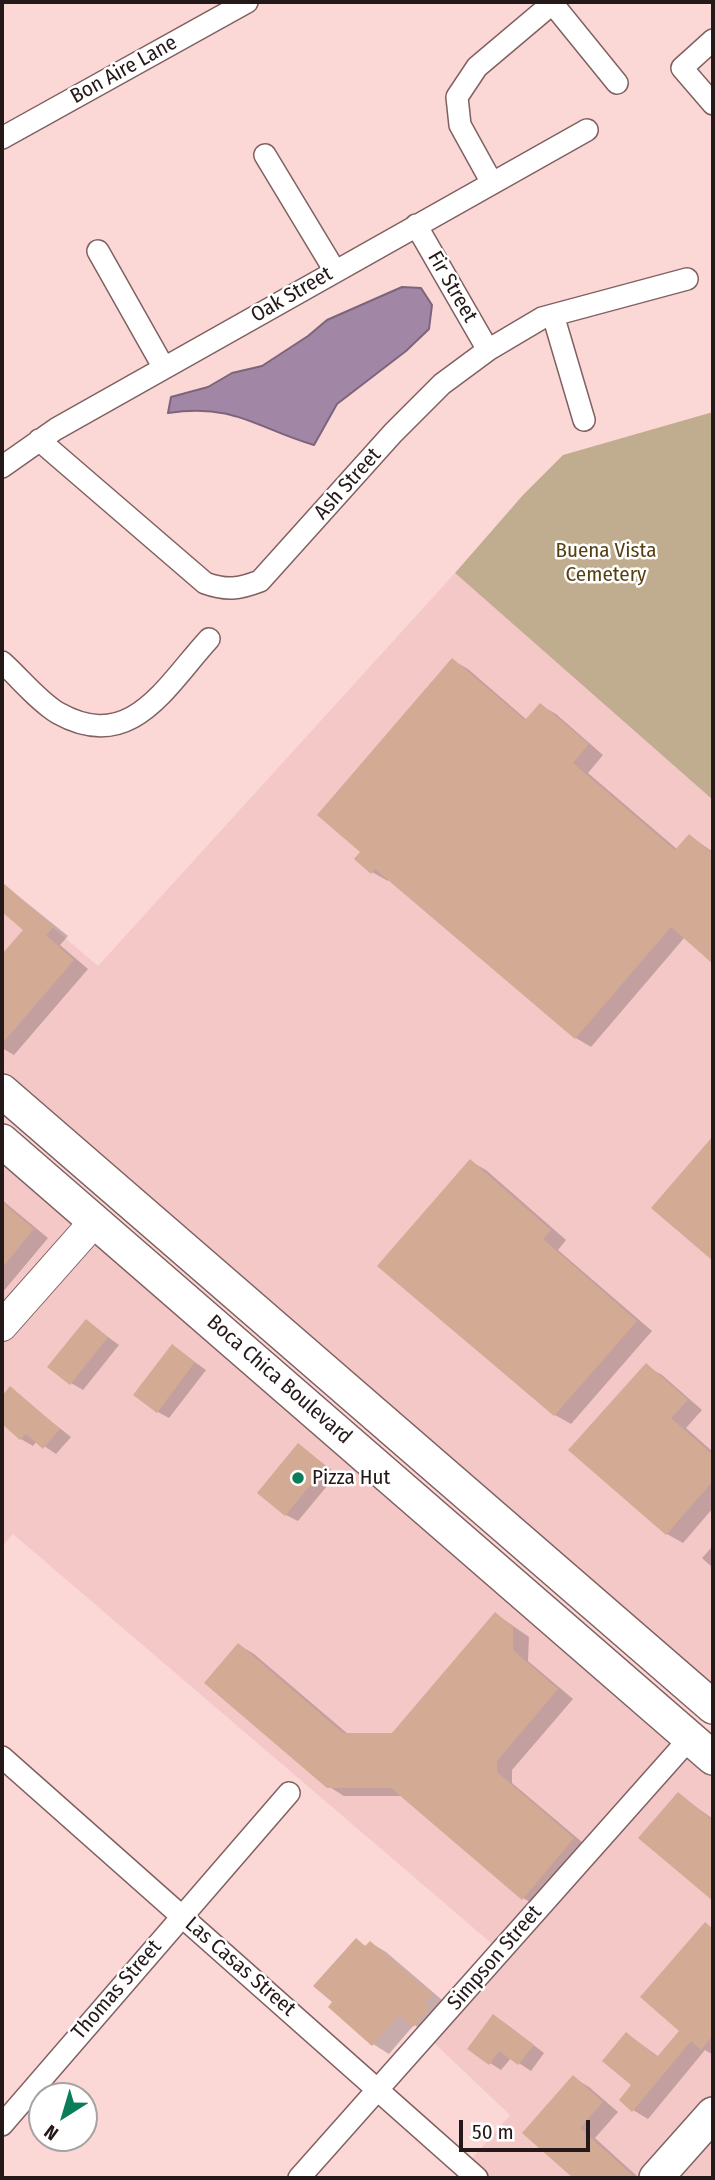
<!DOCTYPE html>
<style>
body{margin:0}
#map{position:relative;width:715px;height:2180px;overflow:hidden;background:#fbd7d6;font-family:"Fira Sans Condensed",sans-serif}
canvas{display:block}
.frame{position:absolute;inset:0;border:4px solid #251818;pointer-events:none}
.north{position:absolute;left:28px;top:2082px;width:70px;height:70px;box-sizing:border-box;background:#fff;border:2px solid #a8a3a3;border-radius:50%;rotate:217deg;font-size:19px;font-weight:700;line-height:28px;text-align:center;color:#251818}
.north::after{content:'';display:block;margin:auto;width:24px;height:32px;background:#0b7d5a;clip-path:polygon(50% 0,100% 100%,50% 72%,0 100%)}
.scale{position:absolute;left:459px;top:2120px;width:131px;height:32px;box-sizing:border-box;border:4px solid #251818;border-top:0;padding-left:9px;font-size:21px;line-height:24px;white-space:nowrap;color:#251818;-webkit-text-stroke:5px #fff;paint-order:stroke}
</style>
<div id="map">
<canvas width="715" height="2180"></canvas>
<div class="frame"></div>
<div class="north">N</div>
<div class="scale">50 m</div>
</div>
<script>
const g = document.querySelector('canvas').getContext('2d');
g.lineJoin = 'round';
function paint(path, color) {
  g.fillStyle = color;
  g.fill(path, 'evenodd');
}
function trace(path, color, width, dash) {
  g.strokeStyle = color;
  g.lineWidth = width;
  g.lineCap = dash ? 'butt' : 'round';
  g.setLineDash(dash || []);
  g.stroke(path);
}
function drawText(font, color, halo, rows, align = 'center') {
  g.font = font + ' "Fira Sans Condensed",sans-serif';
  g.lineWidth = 5;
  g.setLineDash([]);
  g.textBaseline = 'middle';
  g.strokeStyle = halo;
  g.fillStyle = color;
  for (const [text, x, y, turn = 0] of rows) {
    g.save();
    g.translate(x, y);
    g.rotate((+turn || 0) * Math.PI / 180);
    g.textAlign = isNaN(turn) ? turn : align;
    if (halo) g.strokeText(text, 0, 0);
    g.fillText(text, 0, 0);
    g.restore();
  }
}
paint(new Path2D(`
 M 455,573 L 713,800 L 713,1687 L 2,1069 L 2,884 L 98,966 Z
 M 2,1160 L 713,1777 L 713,2178 L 455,2178 L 510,2115 L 431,2040 L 504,1954 L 13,1534 L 2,1547 Z`), '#f4c8c7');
paint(new Path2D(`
 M 713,412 L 713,800 L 455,573 L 523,495 L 563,455 Z`), '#c0ad90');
const water = new Path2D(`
 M 402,287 L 421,288 L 432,305 L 429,329 L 406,351 L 337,404 L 314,445 C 256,428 235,403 168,413 L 171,397 L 208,387 L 232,373 L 262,366 L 308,336 L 327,320 Z`);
paint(water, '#a286a6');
trace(water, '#7c657b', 2);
paint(new Path2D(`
 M 452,660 L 468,669 L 527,720 L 540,705 L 556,714 L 603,755 L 588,773 L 678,850 L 690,836 L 713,852 L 713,961 L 685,937 L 591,1047 L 576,1038 L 390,879 L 388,881 L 372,872 L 362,852 Z
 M 2,883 L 68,936 L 60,945 L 88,969 L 14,1055 L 2,1048 L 2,957 L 25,930 L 2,909 Z
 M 713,1138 L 713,1259 L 654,1207 Z
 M 470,1161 L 486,1170 L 566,1240 L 558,1250 L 652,1331 L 571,1424 L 555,1415 L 380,1266 Z
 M 2,1200 L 48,1238 L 2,1293 Z
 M 86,1321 L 119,1345 L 83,1390 L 71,1383 Z
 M 172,1346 L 206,1370 L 169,1418 L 158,1412 Z
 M 646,1366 L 662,1375 L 702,1410 L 686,1428 L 713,1452 L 713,1508 L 683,1543 L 667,1534 Z
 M 10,1389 L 71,1437 L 56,1454 L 37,1441 L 33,1446 L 21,1439 L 2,1422 L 2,1398 Z
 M 298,1445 L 337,1474 L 298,1521 L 286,1515 Z
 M 712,1547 L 713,1547 L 713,1568 L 702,1558 Z
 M 496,1614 L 529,1637 L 528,1661 L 573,1699 L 512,1770 L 512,1783 L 589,1848 L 539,1907 L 523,1898 L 404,1796 L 344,1796 L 328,1786 L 239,1645 L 254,1654 L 348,1734 L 393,1735 Z
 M 678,1794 L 713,1819 L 713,1898 L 709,1896 Z
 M 705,1924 L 713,1929 L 713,2055 L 705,2050 L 648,2119 L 633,2110 L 627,2034 L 659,2057 L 681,2031 Z
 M 356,1940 L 367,1947 L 371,1943 L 386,1952 L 448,2005 L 430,2034 L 414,2025 L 389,2054 L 373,2044 Z
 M 505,2023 L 544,2053 L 531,2071 L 511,2058 L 501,2070 L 490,2063 Z
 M 574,2078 L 589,2087 L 618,2112 L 595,2138 L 639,2178 L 575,2178 L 524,2133 Z`), '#0003');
paint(new Path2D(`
 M 452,658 L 525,720 L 540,703 L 589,744 L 573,763 L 675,850 L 689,834 L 713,854 L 713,964 L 671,927 L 575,1039 L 375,869 L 371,874 L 354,859 L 360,852 L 317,815 Z
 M 2,882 L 54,927 L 46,935 L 74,960 L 2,1044 L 2,954 L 23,930 L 2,912 Z
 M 713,1136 L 713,1261 L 651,1208 Z
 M 470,1159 L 551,1230 L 543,1239 L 637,1321 L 554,1416 L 377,1266 Z
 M 2,1202 L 34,1229 L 2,1268 Z
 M 86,1319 L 108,1337 L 70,1385 L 47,1367 Z
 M 172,1344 L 195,1362 L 157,1413 L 133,1395 Z
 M 646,1363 L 688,1400 L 671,1418 L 713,1455 L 713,1481 L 666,1535 L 568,1450 Z
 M 10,1386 L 60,1429 L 43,1449 L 26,1434 L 20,1440 L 2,1424 L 2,1396 Z
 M 298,1443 L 326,1466 L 285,1516 L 257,1493 Z
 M 495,1612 L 513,1627 L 513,1650 L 558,1689 L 497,1761 L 497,1772 L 574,1838 L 522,1900 L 391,1788 L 327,1788 L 204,1683 L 238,1643 L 343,1733 L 392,1733 Z
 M 678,1792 L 713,1821 L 713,1901 L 638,1838 Z
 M 705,1922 L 713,1929 L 713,2035 L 701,2050 L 691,2041 L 632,2112 L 619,2100 L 631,2085 L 602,2061 L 626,2032 L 657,2057 L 679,2031 L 640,1997 Z
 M 356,1938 L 365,1946 L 370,1941 L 433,1995 L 425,2004 L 430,2008 L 413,2027 L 399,2015 L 372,2046 L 328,2007 L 332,2002 L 313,1986 Z
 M 493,2014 L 534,2045 L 518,2065 L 499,2051 L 489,2065 L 467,2049 Z
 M 573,2075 L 603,2102 L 580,2128 L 636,2178 L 573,2178 L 522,2133 Z`), '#d3aa94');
const street = new Path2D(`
 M 552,3 L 617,83
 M 713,40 L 682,68 L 713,104
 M 2,138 L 247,2
 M 265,155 L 335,271
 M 492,183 L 460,125 L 457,97 L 477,67 L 554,2
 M 416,225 L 488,350
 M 98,251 L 164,368
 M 553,315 L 584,420
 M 39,440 L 205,583 C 227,591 239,589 260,581 L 393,433 L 442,384 L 488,350 L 542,318 L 687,279
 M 2,467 L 56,429 L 587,130
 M 2,662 C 19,677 38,701 58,713 C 131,754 165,687 209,639
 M 2,1757 L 477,2178
 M 2,2125 L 289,1793
 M 299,2178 L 690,1738`);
const secondary = new Path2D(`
 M 2,1326 L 95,1221`);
const primary = new Path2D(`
 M 2,1091 L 713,1707
 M 2,1141 L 713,1758
 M 656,2178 L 713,2114`);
trace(street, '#806161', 24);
trace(secondary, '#806161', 32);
trace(primary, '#806161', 36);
trace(street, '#fff', 21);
trace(secondary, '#fff', 30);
trace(primary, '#fff', 33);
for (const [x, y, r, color] of [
 [298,1478,7,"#0b7d5a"]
]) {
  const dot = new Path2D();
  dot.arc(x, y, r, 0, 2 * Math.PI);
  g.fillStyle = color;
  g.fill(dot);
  trace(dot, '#fff', 2.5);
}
drawText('21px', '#251818', '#fff', [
 ["Bon Aire Lane",124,70,-29],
 ["Fir Street",452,287,60],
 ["Oak Street",292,295,-30],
 ["Ash Street",348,484,-48],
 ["Boca Chica Boulevard",279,1380,41],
 ["Simpson Street",495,1958,-49],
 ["Las Casas Street",240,1967,41],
 ["Thomas Street",117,1990,-49]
]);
drawText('21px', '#583f11', '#fff', [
 ["Buena Vista",606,551],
 ["Cemetery",606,575]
]);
drawText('21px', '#251818', '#fff', [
 ["Pizza Hut",312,1478]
], 'left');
</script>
